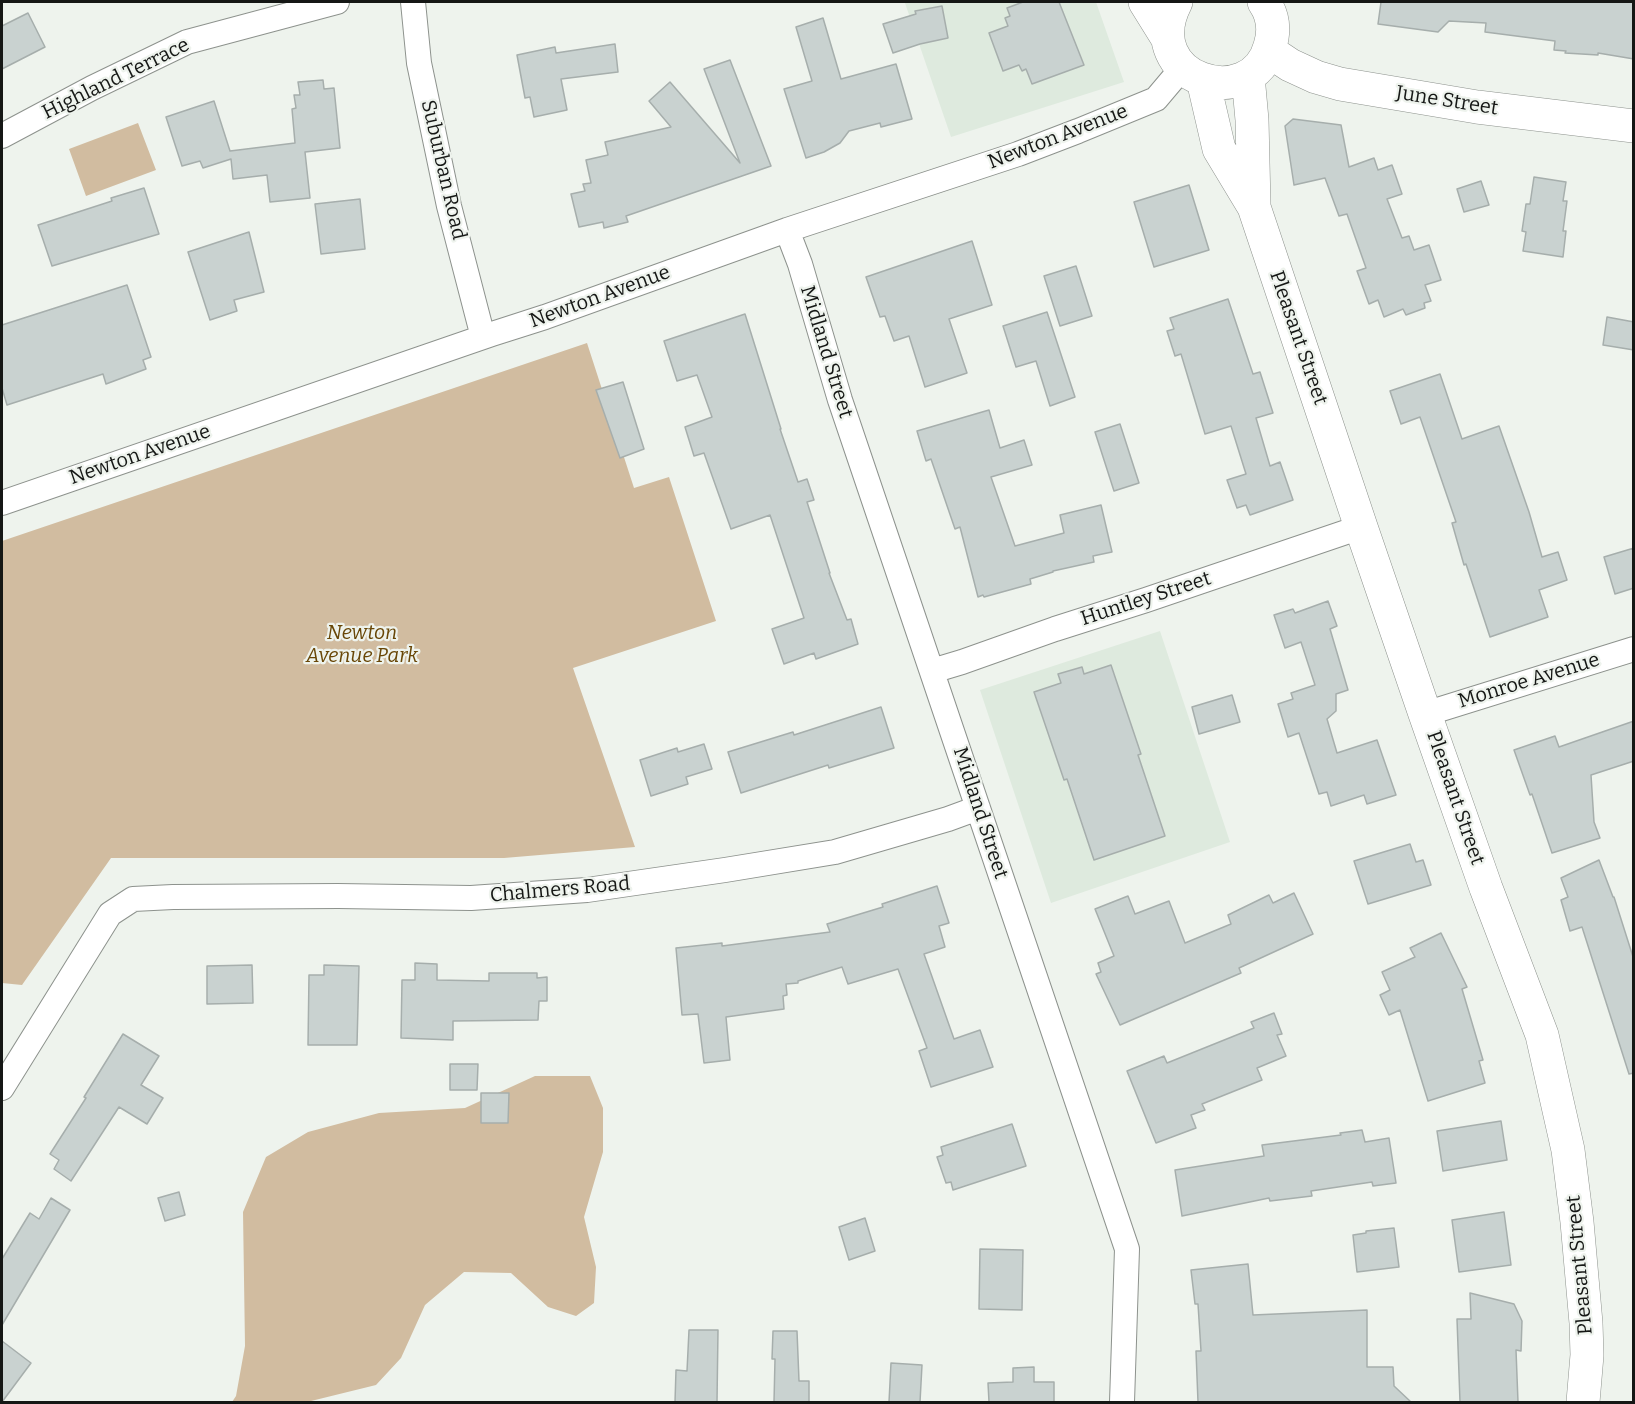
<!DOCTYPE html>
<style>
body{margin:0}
#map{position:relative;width:1635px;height:1404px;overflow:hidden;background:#eef3ed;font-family:Bitter,serif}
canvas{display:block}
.frame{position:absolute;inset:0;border:3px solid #151715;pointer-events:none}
</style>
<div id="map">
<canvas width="1635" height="1404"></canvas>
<div class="frame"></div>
</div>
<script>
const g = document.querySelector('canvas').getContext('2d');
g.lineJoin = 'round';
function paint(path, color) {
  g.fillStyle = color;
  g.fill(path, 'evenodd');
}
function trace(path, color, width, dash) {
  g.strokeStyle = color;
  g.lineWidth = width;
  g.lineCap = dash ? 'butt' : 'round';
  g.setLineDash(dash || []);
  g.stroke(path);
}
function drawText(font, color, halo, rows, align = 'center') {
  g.font = font + ' Bitter,serif';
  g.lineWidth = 4.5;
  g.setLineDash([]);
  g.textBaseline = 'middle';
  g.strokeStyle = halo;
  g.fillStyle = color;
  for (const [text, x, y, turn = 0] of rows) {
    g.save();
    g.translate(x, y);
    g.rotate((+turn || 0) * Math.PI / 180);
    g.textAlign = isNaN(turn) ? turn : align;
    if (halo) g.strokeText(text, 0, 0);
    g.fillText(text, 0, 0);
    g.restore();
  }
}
paint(new Path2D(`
 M 918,2 L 1096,2 L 1124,82 L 951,137 L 905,3 Z
 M 1160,631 L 1230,842 L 1051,903 L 980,690 Z`), '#deeade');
paint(new Path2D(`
 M 138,123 L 156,170 L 86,196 L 69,149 Z
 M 587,343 L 634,488 L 669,477 L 716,621 L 573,668 L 635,847 L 504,858 L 111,858 L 22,985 L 2,983 L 2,541 Z
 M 535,1076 L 590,1076 L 603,1108 L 603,1152 L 584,1217 L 596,1267 L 594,1303 L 576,1316 L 548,1307 L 511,1273 L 464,1272 L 425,1305 L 401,1358 L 376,1385 L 307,1402 L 232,1402 L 236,1396 L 245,1346 L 243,1212 L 266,1157 L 308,1132 L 379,1113 L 465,1108 Z`), '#d1bca0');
const building = new Path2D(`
 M 1023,2 L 1059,2 L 1084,65 L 1032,84 L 1026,69 L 1022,71 L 1019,65 L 1003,71 L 989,33 L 1008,26 L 1005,18 L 1010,16 L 1007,8 Z
 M 1381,2 L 1634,2 L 1634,59 L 1598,53 L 1598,55 L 1565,53 L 1566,51 L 1554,50 L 1555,41 L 1485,32 L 1486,23 L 1449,21 L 1438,32 L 1378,24 Z
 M 942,6 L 948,38 L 920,44 L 893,53 L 883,24 L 916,14 L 915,11 Z
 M 28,13 L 45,47 L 2,69 L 2,26 Z
 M 823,18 L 841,79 L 896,64 L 912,119 L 881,127 L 880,123 L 849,131 L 840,143 L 824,152 L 806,158 L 784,89 L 812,81 L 796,27 Z
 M 615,44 L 618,72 L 561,79 L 567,110 L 534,117 L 530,97 L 525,98 L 517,55 L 555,47 L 556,53 Z
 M 730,60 L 771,166 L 626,216 L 628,222 L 604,228 L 603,222 L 579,227 L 571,194 L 585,191 L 583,184 L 591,183 L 586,160 L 608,155 L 605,142 L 671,127 L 649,101 L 670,82 L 740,163 L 704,69 Z
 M 323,80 L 324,89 L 334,88 L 340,148 L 305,152 L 310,198 L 270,202 L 267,175 L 233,179 L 231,159 L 203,168 L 200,161 L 182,166 L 166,117 L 214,101 L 230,151 L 295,143 L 292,109 L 296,108 L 294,95 L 300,95 L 298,82 Z
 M 1293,119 L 1341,125 L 1349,167 L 1374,158 L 1378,170 L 1392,165 L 1402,194 L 1387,199 L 1402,238 L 1409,236 L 1414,250 L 1429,245 L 1441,280 L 1425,285 L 1431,301 L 1424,303 L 1425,308 L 1406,315 L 1403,309 L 1384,317 L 1378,300 L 1369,304 L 1357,271 L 1366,268 L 1347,214 L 1339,216 L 1325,178 L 1294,185 L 1285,126 Z
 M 1534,177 L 1566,182 L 1563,201 L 1567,201 L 1563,231 L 1566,231 L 1563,257 L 1523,251 L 1526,232 L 1522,231 L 1526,204 L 1530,204 Z
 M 1481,181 L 1489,205 L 1464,212 L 1457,189 Z
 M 1189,185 L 1209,250 L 1154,267 L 1134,202 Z
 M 144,188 L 159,234 L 52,266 L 38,225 L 112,201 L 111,198 Z
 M 360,199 L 365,249 L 321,254 L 315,204 Z
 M 249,232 L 264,292 L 234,300 L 237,311 L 210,320 L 188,252 Z
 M 972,241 L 992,305 L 949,319 L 967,373 L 925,387 L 909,336 L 894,341 L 885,316 L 880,317 L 866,277 Z
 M 1076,266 L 1092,316 L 1060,326 L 1044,276 Z
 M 127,285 L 151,357 L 143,360 L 146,369 L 106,384 L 103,374 L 7,405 L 2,388 L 2,325 Z
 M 1228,299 L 1253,374 L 1260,372 L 1273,413 L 1256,418 L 1270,466 L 1280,462 L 1293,500 L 1250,515 L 1246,505 L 1237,508 L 1227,480 L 1246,474 L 1231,426 L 1205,434 L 1181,354 L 1175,356 L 1167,331 L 1174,329 L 1170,318 Z
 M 1047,312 L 1075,397 L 1050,406 L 1036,361 L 1016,367 L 1003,326 Z
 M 745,314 L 781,429 L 780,429 L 798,482 L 807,479 L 814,500 L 807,502 L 830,573 L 829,573 L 847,620 L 851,619 L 858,644 L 816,659 L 814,653 L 784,664 L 772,629 L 804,618 L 770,515 L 731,529 L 704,453 L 694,456 L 685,427 L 712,417 L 697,375 L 677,381 L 664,341 Z
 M 1607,317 L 1634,322 L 1634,350 L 1603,345 Z
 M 1440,374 L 1462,439 L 1499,426 L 1529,512 L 1542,557 L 1558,552 L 1567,580 L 1539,590 L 1548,617 L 1490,637 L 1466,564 L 1464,565 L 1452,523 L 1456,522 L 1420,417 L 1401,424 L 1390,391 Z
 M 623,382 L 644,449 L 620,458 L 596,390 Z
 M 989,410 L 1000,448 L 1024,440 L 1032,465 L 991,477 L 1015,546 L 1064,533 L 1060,515 L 1101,505 L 1112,552 L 1093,556 L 1094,562 L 1053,571 L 1053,572 L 1030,579 L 1031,584 L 984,597 L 983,595 L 978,597 L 960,527 L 955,529 L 931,459 L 926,461 L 917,431 Z
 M 1120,424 L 1139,483 L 1114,491 L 1095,432 Z
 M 1634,548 L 1634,588 L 1615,594 L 1604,557 Z
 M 1328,601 L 1337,626 L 1330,629 L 1348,690 L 1336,694 L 1336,711 L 1327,719 L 1337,753 L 1377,740 L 1396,795 L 1367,804 L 1364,795 L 1331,806 L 1327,792 L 1319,794 L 1299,733 L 1288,737 L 1278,704 L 1293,699 L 1291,693 L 1315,685 L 1301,642 L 1285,648 L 1274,615 L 1293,609 L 1295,613 Z
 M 1111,665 L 1141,754 L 1138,755 L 1165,836 L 1094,860 L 1067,779 L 1064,780 L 1034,692 L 1061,683 L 1058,674 L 1082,667 L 1084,674 Z
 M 1232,695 L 1240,722 L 1199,734 L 1192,707 Z
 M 881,707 L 894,748 L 829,768 L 828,765 L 741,793 L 728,752 L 793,732 L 794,735 Z
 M 1634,721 L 1634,761 L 1591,775 L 1594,822 L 1600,838 L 1552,853 L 1532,794 L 1530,795 L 1514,750 L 1555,736 L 1559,747 Z
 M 704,744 L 712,769 L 686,777 L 688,784 L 651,796 L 640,760 L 677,748 L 678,752 Z
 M 1410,844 L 1416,862 L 1423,860 L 1431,885 L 1368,904 L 1354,861 Z
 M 1599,860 L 1613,897 L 1614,897 L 1634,960 L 1634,1073 L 1629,1074 L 1582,927 L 1570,931 L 1561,900 L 1568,897 L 1561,878 Z
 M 937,886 L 949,923 L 939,926 L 945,947 L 924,954 L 954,1039 L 980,1030 L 993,1067 L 931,1087 L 919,1051 L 927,1048 L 898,969 L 848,984 L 842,967 L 798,981 L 798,983 L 786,984 L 787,995 L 783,996 L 784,1009 L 726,1017 L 730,1060 L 704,1063 L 698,1014 L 682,1015 L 676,948 L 722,943 L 722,946 L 830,932 L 827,924 L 883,907 L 882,904 Z
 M 1294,893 L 1313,934 L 1239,968 L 1241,973 L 1120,1025 L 1096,974 L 1101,972 L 1098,963 L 1114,956 L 1095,909 L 1128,896 L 1135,914 L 1169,901 L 1185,943 L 1231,924 L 1228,915 L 1269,895 L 1273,903 Z
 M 1441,933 L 1467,987 L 1462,989 L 1483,1060 L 1479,1061 L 1485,1083 L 1428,1101 L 1400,1010 L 1389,1015 L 1380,995 L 1390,990 L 1382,972 L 1415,957 L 1410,948 Z
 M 415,963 L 437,964 L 437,980 L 489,981 L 489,973 L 537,973 L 537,978 L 547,977 L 547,1001 L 539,1001 L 538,1020 L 453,1021 L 453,1040 L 401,1038 L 402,980 L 415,980 Z
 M 252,965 L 253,1003 L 207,1004 L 207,966 Z
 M 324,965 L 359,966 L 357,1045 L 308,1045 L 309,975 L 324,975 Z
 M 1274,1013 L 1282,1034 L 1277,1035 L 1286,1056 L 1257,1068 L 1262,1080 L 1202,1104 L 1205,1110 L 1191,1115 L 1196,1128 L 1156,1143 L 1127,1071 L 1164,1056 L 1167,1063 L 1254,1028 L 1251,1022 Z
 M 123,1034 L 159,1056 L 141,1085 L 163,1098 L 147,1124 L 119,1107 L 71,1181 L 54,1169 L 59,1160 L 50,1154 L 86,1098 L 84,1097 Z
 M 450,1064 L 478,1064 L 477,1090 L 450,1090 Z
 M 481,1093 L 509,1093 L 508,1123 L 481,1123 Z
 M 1501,1121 L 1507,1160 L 1443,1171 L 1437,1131 Z
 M 1012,1124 L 1026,1166 L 953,1190 L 951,1182 L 946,1183 L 937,1157 L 943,1155 L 941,1147 Z
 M 1362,1130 L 1365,1142 L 1389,1138 L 1396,1183 L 1373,1186 L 1372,1182 L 1311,1191 L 1312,1196 L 1270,1201 L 1269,1198 L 1182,1216 L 1175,1170 L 1264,1156 L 1262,1145 L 1341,1135 L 1340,1133 Z
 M 179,1192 L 185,1215 L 165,1221 L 158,1198 Z
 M 51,1198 L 70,1210 L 2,1325 L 2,1259 L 30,1213 L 39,1219 Z
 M 1504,1212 L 1511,1265 L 1459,1272 L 1452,1220 Z
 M 865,1218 L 875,1251 L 849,1260 L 839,1227 Z
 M 1394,1228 L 1399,1267 L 1357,1272 L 1353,1235 L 1366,1233 L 1366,1231 Z
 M 980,1249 L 1023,1250 L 1022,1310 L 979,1309 Z
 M 1248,1264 L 1253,1315 L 1367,1310 L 1367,1367 L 1393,1367 L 1394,1386 L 1411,1402 L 1198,1402 L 1196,1351 L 1201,1351 L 1198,1304 L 1195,1304 L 1191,1270 Z
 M 1470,1293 L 1514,1304 L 1522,1321 L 1521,1351 L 1516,1350 L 1518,1402 L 1460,1402 L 1457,1319 L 1471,1319 Z
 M 689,1330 L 718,1330 L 717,1402 L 675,1402 L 676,1370 L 687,1371 Z
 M 773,1331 L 797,1331 L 799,1381 L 809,1381 L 809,1402 L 774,1402 L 775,1359 L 772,1359 Z
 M 2,1341 L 31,1363 L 2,1402 Z
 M 891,1363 L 922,1365 L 920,1402 L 889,1402 Z
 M 1034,1367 L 1034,1382 L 1054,1382 L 1054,1402 L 989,1402 L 988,1383 L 1013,1382 L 1013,1368 Z`);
paint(building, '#c9d2d0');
trace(building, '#a6aeac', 1.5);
const street = new Path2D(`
 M 413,2 L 419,63 L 449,206 L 483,337
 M 2,136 L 92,88 L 187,42 L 337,2
 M 787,230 L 800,264 L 840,400 L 1127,1249 L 1122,1402
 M 2,503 L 492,334 L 545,317 L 787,230 L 1018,154 L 1078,131 L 1156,99 L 1183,67
 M 932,671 L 962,662 L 1055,629 L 1146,600 L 1361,527
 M 1425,714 L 1634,649
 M 2,1088 L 110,914 L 133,899 L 173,897 L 338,896 L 471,898 L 587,890 L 725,870 L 835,852 L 948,819 L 978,808`);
const secondary = new Path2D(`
 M 1145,2 L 1168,39
 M 1176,2 C 1136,80 1252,114 1270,46 C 1275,30 1273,15 1264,2
 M 1269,51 L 1290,65 L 1316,77 L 1340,84 L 1477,107 L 1634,126
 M 1248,76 L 1252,120 L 1254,205
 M 1203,80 L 1219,149 L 1254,207 L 1361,527 L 1425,714 L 1486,888 L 1542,1035 L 1568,1150 L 1577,1222 L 1586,1323 L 1587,1355 L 1583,1402`);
trace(street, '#8d928d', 26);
trace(secondary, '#8d928d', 34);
trace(street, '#fff', 24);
trace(secondary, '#fff', 33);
drawText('20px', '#151715', '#eef3ed', [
 ["Highland Terrace",116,79,-26],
 ["June Street",1447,101,9],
 ["Newton Avenue",1058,137,-21],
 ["Suburban Road",443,170,77],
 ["Newton Avenue",600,297,-20],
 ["Pleasant Street",1298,338,71],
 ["Midland Street",826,352,73],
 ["Newton Avenue",140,455,-19],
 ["Huntley Street",1146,599,-18],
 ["Monroe Avenue",1529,681,-17],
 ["Pleasant Street",1455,798,71],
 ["Midland Street",980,813,72],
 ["Chalmers Road",560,890,-5],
 ["Pleasant Street",1580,1265,-95]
]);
drawText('italic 20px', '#684606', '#eef3ed', [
 ["Newton",362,633],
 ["Avenue Park",362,656]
]);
</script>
